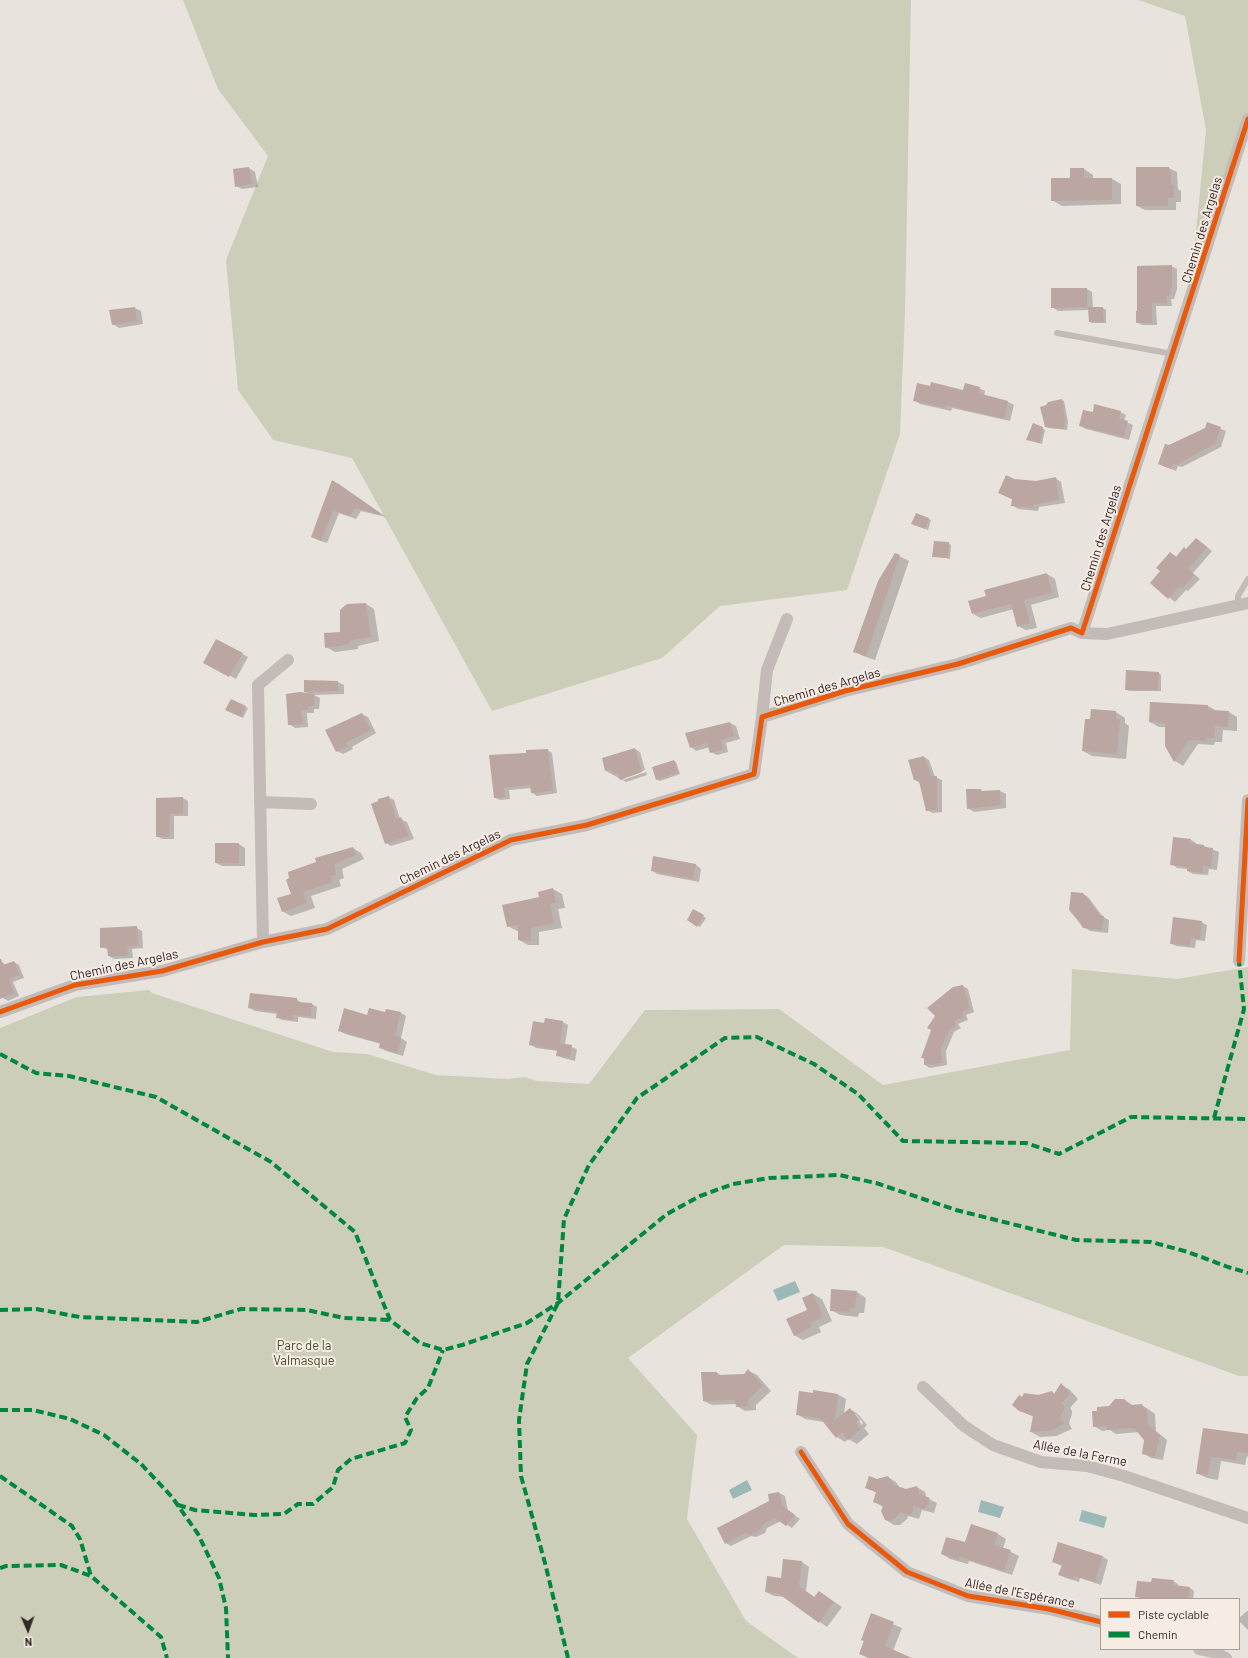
<!DOCTYPE html>
<meta charset="utf-8">
<style>
body{margin:0}
#map{position:relative;width:1248px;height:1658px;overflow:hidden;background:#e9e3de;font-family:Barlow,sans-serif}
canvas{display:block}
.legend{position:absolute;left:1100px;top:1598px;width:140px;height:52px;box-sizing:border-box;background:#f7ece4;border:1px solid #a89e98;margin:0;padding:5px 7px;list-style:none;font-size:12px;color:#322826}
.legend li{display:flex;align-items:center;gap:8px;height:20px}
.legend b{width:20px;border:1px solid #a89e98}
.north{position:absolute;left:8px;top:1610px;width:40px;height:40px;-webkit-text-stroke:3px #f7ece4;paint-order:stroke;rotate:178deg;font-size:11px;font-weight:700;line-height:16px;text-align:center;color:#322826}
.north::after{content:'';display:block;margin:auto;width:14px;height:18px;background:#322826;clip-path:polygon(50% 0,100% 100%,50% 72%,0 100%)}
</style>
<div id="map">
<canvas width="1248" height="1658"></canvas>
<ul class="legend">
<li><b style="height:5px;background:#e8590c"></b>Piste cyclable</li>
<li><b style="height:5px;background:#00873e"></b>Chemin</li>
</ul>
<div class="north">N</div>
</div>
<script>
const g = document.querySelector('canvas').getContext('2d');
g.lineJoin = 'round';
function paint(path, color) {
  g.fillStyle = color;
  g.fill(path, 'evenodd');
}
function trace(path, color, width, dash) {
  g.strokeStyle = color;
  g.lineWidth = width;
  g.lineCap = dash ? 'butt' : 'round';
  g.setLineDash(dash || []);
  g.stroke(path);
}
function drawText(font, color, halo, rows, align = 'center') {
  g.font = font + ' Barlow,sans-serif';
  g.lineWidth = 4;
  g.setLineDash([]);
  g.textBaseline = 'middle';
  g.strokeStyle = halo;
  g.fillStyle = color;
  for (const [text, x, y, turn = 0] of rows) {
    g.save();
    g.translate(x, y);
    g.rotate((+turn || 0) * Math.PI / 180);
    g.textAlign = isNaN(turn) ? turn : align;
    if (halo) g.strokeText(text, 0, 0);
    g.fillText(text, 0, 0);
    g.restore();
  }
}
paint(new Path2D(`
 M 183,0 L 911,0 L 905,312 L 900,434 L 847,590 L 720,606 L 662,658 L 492,711 L 352,458 L 273,440 L 238,390 L 226,260 L 268,156 L 218,89 Z
 M 1138,0 L 1248,0 L 1248,117 L 1187,324 L 1206,130 L 1185,16 Z
 M 1248,967 L 1248,1376 L 1239,1376 L 883,1247 L 784,1245 L 628,1358 L 697,1435 L 687,1519 L 746,1621 L 798,1658 L 0,1658 L 0,1028 L 77,997 L 149,990 L 152,993 L 333,1052 L 367,1054 L 436,1075 L 508,1079 L 525,1077 L 537,1081 L 589,1084 L 645,1010 L 779,1009 L 883,1085 L 1070,1050 L 1072,969 L 1177,979 Z`), '#ccceb9');
paint(new Path2D(`
 M 795,1281 L 800,1292 L 778,1301 L 773,1290 Z
 M 747,1480 L 752,1490 L 733,1499 L 729,1490 Z
 M 981,1500 L 1004,1507 L 1000,1518 L 978,1512 Z
 M 1082,1510 L 1107,1517 L 1104,1528 L 1079,1521 Z`), '#9bbab7');
paint(new Path2D(`
 M 249,168 L 255,172 L 258,187 L 242,189 L 236,186 L 234,170 Z
 M 1169,168 L 1177,172 L 1178,189 L 1181,191 L 1181,202 L 1176,202 L 1176,210 L 1145,210 L 1137,206 Z
 M 1084,169 L 1093,175 L 1093,179 L 1112,179 L 1121,184 L 1121,204 L 1062,206 L 1052,200 L 1071,179 Z
 M 1171,266 L 1177,269 L 1177,289 L 1174,299 L 1171,299 L 1172,306 L 1156,306 L 1157,325 L 1142,325 L 1137,322 Z
 M 1087,289 L 1092,292 L 1093,308 L 1103,308 L 1106,310 L 1106,323 L 1092,323 L 1090,322 L 1089,310 L 1058,311 L 1052,307 Z
 M 135,308 L 141,311 L 143,324 L 119,328 L 113,324 Z
 M 931,387 L 964,391 L 979,388 L 985,391 L 984,396 L 1008,402 L 1014,405 L 1010,421 L 952,408 L 951,411 L 920,404 L 914,400 Z
 M 1062,400 L 1064,401 L 1068,422 L 1067,430 L 1048,428 L 1046,426 L 1046,406 Z
 M 1120,412 L 1126,415 L 1124,421 L 1133,425 L 1129,440 L 1086,429 L 1080,426 L 1093,413 Z
 M 1207,424 L 1226,431 L 1221,447 L 1182,467 L 1178,466 L 1176,471 L 1159,464 L 1169,446 L 1206,428 Z
 M 1042,428 L 1045,430 L 1042,444 L 1028,440 Z
 M 1055,478 L 1061,482 L 1065,503 L 1039,507 L 1038,511 L 1018,509 L 1012,505 L 1013,500 L 1005,496 L 1014,480 L 1036,482 Z
 M 333,481 L 339,484 L 386,517 L 361,511 L 356,519 L 339,513 L 327,543 L 318,540 Z
 M 929,519 L 931,520 L 928,530 L 915,525 Z
 M 1197,539 L 1212,551 L 1193,573 L 1200,579 L 1188,591 L 1186,590 L 1175,602 L 1151,583 L 1162,571 L 1171,553 L 1177,557 L 1187,550 Z
 M 948,543 L 951,545 L 950,559 L 933,556 Z
 M 895,554 L 909,561 L 875,660 L 863,656 L 854,651 Z
 M 1047,574 L 1055,579 L 1059,597 L 1031,605 L 1037,628 L 1026,630 L 1018,626 L 1014,609 L 981,618 L 973,614 Z
 M 366,604 L 374,609 L 379,641 L 358,646 L 358,649 L 335,652 L 326,647 L 341,633 Z
 M 217,640 L 248,657 L 236,679 L 205,662 Z
 M 1159,673 L 1161,675 L 1161,691 L 1129,691 L 1126,689 Z
 M 338,682 L 344,685 L 344,694 L 314,695 L 320,698 L 319,709 L 314,709 L 314,713 L 307,713 L 308,727 L 295,728 L 289,724 L 309,694 L 305,692 Z
 M 231,700 L 248,708 L 243,718 L 227,710 Z
 M 1208,706 L 1217,711 L 1229,712 L 1237,717 L 1237,731 L 1223,730 L 1222,742 L 1215,742 L 1214,745 L 1198,744 L 1183,766 L 1175,761 L 1166,745 L 1166,727 L 1159,727 L 1150,722 Z
 M 1092,710 L 1116,712 L 1125,718 L 1125,723 L 1129,726 L 1126,759 L 1092,756 L 1083,751 L 1091,720 Z
 M 362,714 L 368,717 L 376,733 L 352,747 L 353,749 L 343,754 L 337,751 Z
 M 730,723 L 736,726 L 740,739 L 726,743 L 728,752 L 717,755 L 711,752 L 710,747 L 696,751 L 691,747 Z
 M 635,749 L 640,752 L 645,770 L 623,777 L 623,780 L 646,772 L 647,775 L 626,782 L 606,771 Z
 M 547,750 L 552,753 L 557,793 L 537,796 L 532,793 L 532,788 L 509,790 L 510,799 L 500,800 L 495,798 L 527,754 Z
 M 924,757 L 929,760 L 935,777 L 942,780 L 942,812 L 933,813 L 927,810 L 920,783 L 915,780 Z
 M 674,761 L 676,762 L 680,774 L 660,781 L 657,779 Z
 M 980,790 L 983,791 L 1000,791 L 1006,794 L 1006,808 L 974,812 L 968,808 Z
 M 388,797 L 394,800 L 400,819 L 407,822 L 414,839 L 391,846 L 386,843 Z
 M 183,798 L 188,801 L 188,816 L 174,816 L 174,839 L 162,839 L 157,836 L 157,799 Z
 M 1191,840 L 1196,843 L 1196,845 L 1204,846 L 1219,852 L 1217,870 L 1209,869 L 1208,875 L 1193,874 L 1188,871 L 1188,869 L 1177,868 L 1172,864 Z
 M 239,844 L 245,848 L 245,866 L 222,866 L 216,863 Z
 M 353,848 L 361,853 L 364,859 L 342,869 L 344,878 L 339,880 L 341,886 L 311,896 L 315,908 L 291,916 L 282,911 L 292,895 Z
 M 654,857 L 696,865 L 701,869 L 699,882 L 657,874 L 652,870 Z
 M 553,889 L 562,894 L 565,908 L 558,909 L 562,928 L 539,932 L 539,945 L 528,945 L 519,940 L 519,931 L 517,931 L 508,926 L 540,898 Z
 M 1083,894 L 1088,897 L 1103,917 L 1109,920 L 1108,933 L 1090,931 L 1084,927 Z
 M 694,910 L 706,918 L 700,927 L 688,920 Z
 M 1201,922 L 1207,925 L 1205,941 L 1196,940 L 1195,948 L 1176,946 L 1171,943 Z
 M 137,928 L 142,931 L 143,948 L 132,949 L 133,958 L 114,959 L 109,956 L 109,950 L 101,947 Z
 M 0,961 L 6,965 L 14,962 L 19,965 L 24,978 L 13,982 L 19,996 L 8,1001 L 3,998 L 0,992 Z
 M 963,986 L 968,989 L 974,1012 L 966,1015 L 968,1020 L 958,1024 L 961,1028 L 954,1032 L 946,1051 L 947,1065 L 930,1068 L 925,1065 L 925,1059 L 922,1058 Z
 M 296,999 L 302,1003 L 312,1004 L 317,1007 L 316,1019 L 298,1017 L 298,1022 L 282,1020 L 277,1017 L 278,1014 L 255,1011 L 250,1008 Z
 M 401,1013 L 406,1016 L 401,1038 L 407,1042 L 403,1056 L 386,1051 L 380,1047 L 381,1044 L 345,1034 L 339,1030 L 368,1016 Z
 M 563,1022 L 568,1025 L 565,1045 L 577,1049 L 575,1061 L 563,1058 L 557,1055 L 558,1051 L 536,1048 L 530,1044 L 545,1024 Z
 M 857,1292 L 866,1298 L 864,1313 L 859,1313 L 858,1317 L 840,1315 L 831,1310 Z
 M 813,1294 L 822,1299 L 832,1321 L 819,1327 L 821,1332 L 803,1340 L 794,1335 L 808,1310 Z
 M 749,1371 L 757,1375 L 771,1391 L 756,1405 L 756,1410 L 745,1411 L 737,1406 L 736,1404 L 712,1405 L 704,1401 L 717,1373 L 722,1376 L 744,1375 Z
 M 1062,1385 L 1070,1390 L 1078,1399 L 1070,1408 L 1072,1411 L 1072,1414 L 1069,1423 L 1072,1429 L 1056,1436 L 1040,1437 L 1031,1432 L 1034,1417 L 1020,1410 L 1023,1398 L 1038,1396 L 1051,1392 L 1055,1394 Z
 M 814,1394 L 837,1394 L 846,1399 L 844,1413 L 850,1409 L 858,1414 L 867,1425 L 864,1428 L 869,1434 L 857,1444 L 848,1439 L 845,1442 L 837,1437 L 824,1422 L 805,1419 L 797,1414 ZM 854,1414 L 856,1414 L 863,1423 L 862,1425 Z
 M 1124,1400 L 1134,1406 L 1142,1405 L 1155,1414 L 1156,1431 L 1167,1440 L 1163,1460 L 1151,1458 L 1143,1453 L 1146,1439 L 1139,1432 L 1116,1434 L 1110,1430 L 1102,1431 L 1094,1426 L 1109,1407 Z
 M 1204,1429 L 1248,1435 L 1248,1457 L 1247,1456 L 1245,1465 L 1221,1461 L 1218,1480 L 1207,1478 L 1197,1473 Z
 M 888,1477 L 896,1482 L 900,1488 L 906,1490 L 917,1487 L 925,1492 L 927,1498 L 937,1503 L 934,1513 L 922,1510 L 919,1519 L 908,1516 L 907,1519 L 900,1525 L 894,1525 L 886,1520 L 883,1507 L 874,1501 L 877,1493 L 866,1488 L 877,1480 Z
 M 779,1493 L 785,1496 L 788,1511 L 800,1519 L 792,1528 L 781,1521 L 767,1528 L 765,1533 L 756,1537 L 751,1536 L 731,1546 L 726,1543 Z
 M 972,1526 L 998,1534 L 1006,1539 L 1003,1548 L 1019,1556 L 1012,1575 L 969,1561 L 968,1564 L 950,1559 L 942,1554 L 966,1543 Z
 M 1103,1557 L 1108,1560 L 1101,1585 L 1080,1578 L 1079,1582 L 1066,1578 L 1060,1575 L 1062,1566 L 1053,1562 Z
 M 802,1562 L 809,1567 L 806,1591 L 815,1598 L 820,1592 L 842,1607 L 827,1627 L 785,1597 L 774,1596 L 766,1592 Z
 M 1173,1581 L 1178,1584 L 1178,1587 L 1190,1588 L 1194,1591 L 1193,1599 L 1143,1599 L 1136,1596 L 1152,1583 Z
 M 1247,1611 L 1248,1611 L 1248,1630 L 1239,1621 L 1239,1618 Z
 M 872,1615 L 902,1628 L 893,1651 L 911,1658 L 868,1658 L 860,1653 Z`), '#0003');
paint(new Path2D(`
 M 249,167 L 252,184 L 235,187 L 233,169 Z
 M 1136,167 L 1169,167 L 1169,172 L 1171,172 L 1171,185 L 1174,185 L 1174,198 L 1168,198 L 1168,206 L 1136,206 Z
 M 1070,168 L 1084,168 L 1084,178 L 1112,178 L 1112,200 L 1051,201 L 1051,178 L 1070,178 Z
 M 1172,265 L 1172,286 L 1169,296 L 1166,296 L 1167,303 L 1152,303 L 1152,323 L 1136,323 L 1136,311 L 1137,311 L 1137,266 Z
 M 1051,288 L 1087,288 L 1087,307 L 1051,308 Z
 M 135,307 L 137,321 L 112,325 L 109,310 Z
 M 1088,307 L 1103,307 L 1104,322 L 1089,322 Z
 M 931,382 L 963,390 L 965,383 L 980,387 L 978,393 L 1008,401 L 1004,419 L 946,405 L 945,408 L 913,401 L 917,383 L 930,386 Z
 M 1062,399 L 1065,420 L 1064,429 L 1045,427 L 1040,407 L 1046,405 L 1048,402 Z
 M 1094,404 L 1121,411 L 1119,418 L 1128,421 L 1124,437 L 1079,426 L 1083,410 L 1093,412 Z
 M 1207,422 L 1221,427 L 1215,444 L 1176,465 L 1173,464 L 1171,469 L 1158,464 L 1165,444 L 1169,445 L 1205,428 Z
 M 1033,423 L 1043,427 L 1040,443 L 1026,440 Z
 M 1006,475 L 1014,479 L 1036,481 L 1056,477 L 1059,500 L 1033,505 L 1033,508 L 1011,506 L 1012,499 L 998,493 Z
 M 332,480 L 380,513 L 380,515 L 355,508 L 350,516 L 333,511 L 321,541 L 311,537 Z
 M 916,513 L 929,518 L 925,529 L 911,524 Z
 M 1196,538 L 1207,547 L 1188,569 L 1194,575 L 1182,589 L 1180,586 L 1168,599 L 1150,583 L 1160,571 L 1156,568 L 1170,552 L 1176,557 L 1184,547 L 1186,549 Z
 M 934,541 L 949,542 L 948,558 L 932,557 Z
 M 895,553 L 900,555 L 866,656 L 853,652 L 878,581 Z
 M 1047,573 L 1052,593 L 1024,600 L 1030,623 L 1017,627 L 1011,604 L 972,614 L 968,601 L 986,596 L 984,590 Z
 M 366,603 L 371,637 L 350,641 L 350,644 L 325,648 L 324,633 L 340,632 L 340,610 L 342,608 L 347,604 Z
 M 216,639 L 243,653 L 229,677 L 203,663 Z
 M 1126,670 L 1159,672 L 1158,690 L 1125,690 Z
 M 304,680 L 338,681 L 338,691 L 304,692 Z
 M 300,692 L 314,694 L 314,706 L 308,706 L 309,710 L 301,710 L 303,724 L 288,725 L 286,694 Z
 M 231,699 L 246,706 L 241,717 L 225,710 Z
 M 1150,702 L 1208,705 L 1208,710 L 1229,711 L 1228,727 L 1215,726 L 1214,738 L 1206,738 L 1206,741 L 1189,740 L 1174,762 L 1165,746 L 1165,723 L 1149,722 Z
 M 1091,709 L 1116,711 L 1116,719 L 1120,719 L 1117,754 L 1082,751 L 1085,719 L 1090,719 Z
 M 362,713 L 371,730 L 346,743 L 348,746 L 336,752 L 325,730 Z
 M 730,722 L 734,736 L 721,740 L 723,749 L 710,753 L 707,743 L 690,748 L 685,733 Z
 M 635,748 L 642,772 L 620,780 L 617,773 L 613,774 L 611,770 L 605,771 L 602,758 Z
 M 548,749 L 553,791 L 531,793 L 530,785 L 504,788 L 505,797 L 494,798 L 489,755 L 526,753 L 526,750 Z
 M 924,756 L 931,776 L 937,776 L 937,810 L 926,811 L 919,781 L 914,780 L 908,760 Z
 M 674,760 L 678,773 L 656,780 L 652,767 Z
 M 966,789 L 981,789 L 981,791 L 1000,790 L 1001,805 L 967,809 Z
 M 389,796 L 396,819 L 401,817 L 409,836 L 385,844 L 371,804 L 378,801 L 378,799 Z
 M 183,797 L 183,814 L 170,814 L 169,837 L 156,837 L 156,798 Z
 M 1173,837 L 1191,839 L 1190,843 L 1204,845 L 1204,847 L 1213,848 L 1211,867 L 1203,866 L 1203,873 L 1187,871 L 1187,867 L 1170,865 Z
 M 215,843 L 239,843 L 239,863 L 215,863 Z
 M 353,847 L 356,855 L 334,864 L 336,874 L 331,876 L 333,882 L 303,892 L 307,903 L 282,912 L 277,898 L 291,894 L 286,880 L 289,878 L 288,872 L 316,862 L 315,858 Z
 M 653,856 L 696,864 L 693,879 L 651,871 Z
 M 553,888 L 556,903 L 550,904 L 554,923 L 531,928 L 531,941 L 518,940 L 518,925 L 507,927 L 502,905 L 539,897 L 538,892 Z
 M 1071,892 L 1083,893 L 1100,915 L 1104,916 L 1102,930 L 1083,928 L 1079,922 L 1069,910 Z
 M 693,909 L 704,915 L 697,927 L 687,920 Z
 M 1173,917 L 1202,921 L 1200,939 L 1191,938 L 1190,946 L 1170,944 Z
 M 137,926 L 138,946 L 127,946 L 128,956 L 108,956 L 107,947 L 100,948 L 100,928 Z
 M 0,959 L 1,959 L 3,965 L 14,961 L 20,975 L 9,979 L 14,993 L 0,999 Z
 M 963,985 L 970,1009 L 962,1012 L 964,1017 L 954,1021 L 957,1026 L 950,1029 L 941,1048 L 942,1063 L 924,1065 L 924,1058 L 921,1058 L 931,1030 L 927,1028 L 935,1016 L 927,1008 L 953,987 Z
 M 250,993 L 297,998 L 297,1002 L 312,1003 L 311,1016 L 293,1015 L 293,1020 L 276,1018 L 277,1012 L 248,1008 Z
 M 344,1008 L 367,1015 L 369,1008 L 385,1012 L 386,1009 L 401,1012 L 395,1036 L 401,1038 L 398,1053 L 379,1048 L 380,1043 L 338,1031 Z
 M 545,1018 L 563,1021 L 560,1043 L 572,1045 L 570,1058 L 556,1056 L 557,1050 L 529,1045 L 533,1021 L 544,1023 Z
 M 831,1289 L 857,1291 L 855,1308 L 850,1308 L 850,1312 L 830,1311 Z
 M 813,1293 L 823,1317 L 810,1323 L 812,1327 L 794,1336 L 786,1319 L 807,1310 L 802,1298 Z
 M 748,1369 L 763,1386 L 748,1400 L 749,1406 L 736,1407 L 735,1400 L 703,1401 L 701,1372 L 717,1372 L 718,1375 L 744,1374 Z
 M 1061,1383 L 1070,1394 L 1062,1403 L 1064,1406 L 1064,1409 L 1060,1418 L 1064,1424 L 1050,1431 L 1030,1432 L 1033,1416 L 1019,1411 L 1012,1405 L 1019,1395 L 1022,1397 L 1024,1393 L 1038,1395 L 1052,1391 L 1054,1394 Z
 M 813,1390 L 838,1394 L 835,1420 L 850,1408 L 860,1420 L 856,1423 L 861,1429 L 848,1440 L 842,1432 L 836,1438 L 820,1418 L 796,1415 L 799,1391 L 813,1393 Z
 M 1115,1399 L 1124,1399 L 1131,1405 L 1142,1404 L 1143,1409 L 1147,1408 L 1148,1425 L 1160,1435 L 1155,1457 L 1142,1454 L 1144,1440 L 1134,1428 L 1107,1430 L 1107,1426 L 1093,1427 L 1092,1411 L 1097,1411 L 1097,1407 L 1109,1406 Z
 M 1203,1428 L 1248,1434 L 1248,1453 L 1237,1452 L 1236,1460 L 1211,1457 L 1208,1475 L 1196,1474 Z
 M 869,1476 L 877,1479 L 888,1476 L 894,1485 L 906,1489 L 917,1486 L 919,1494 L 930,1498 L 925,1509 L 914,1506 L 911,1515 L 900,1512 L 899,1515 L 891,1521 L 885,1520 L 881,1511 L 883,1506 L 873,1502 L 876,1492 L 865,1488 Z
 M 779,1492 L 783,1506 L 795,1515 L 786,1526 L 775,1518 L 762,1525 L 760,1530 L 750,1535 L 745,1533 L 725,1544 L 717,1528 L 769,1501 L 768,1494 Z
 M 971,1524 L 998,1533 L 994,1545 L 1011,1550 L 1004,1571 L 960,1557 L 959,1560 L 941,1554 L 946,1537 L 965,1542 Z
 M 1058,1542 L 1103,1556 L 1095,1582 L 1074,1576 L 1073,1579 L 1058,1575 L 1062,1565 L 1052,1562 Z
 M 783,1559 L 802,1561 L 799,1586 L 814,1597 L 819,1591 L 834,1602 L 819,1623 L 779,1594 L 765,1592 L 767,1576 L 781,1578 Z
 M 1152,1578 L 1174,1580 L 1173,1585 L 1190,1587 L 1188,1599 L 1149,1599 L 1135,1597 L 1137,1581 L 1151,1582 Z
 M 871,1613 L 894,1622 L 885,1646 L 912,1658 L 869,1658 L 859,1654 L 864,1641 L 861,1640 Z`), '#bba6a1');
trace(new Path2D(`
 M 1057,333 L 1173,354
 M 1238,605 L 1238,596 L 1248,579`), '#c2bbb7', 6);
trace(new Path2D(`
 M 1082,633 L 1107,634 L 1248,603
 M 762,717 L 767,670 L 787,619
 M 260,802 L 311,804
 M 263,942 L 258,685 L 288,660
 M 1239,961 L 1248,800
 M 0,1012 L 75,985 L 162,971 L 263,942 L 327,929 L 511,840 L 587,825 L 754,774 L 762,717 L 845,691 L 958,664 L 1071,628 L 1082,633 C 1137,462 1194,291 1248,119
 M 923,1387 L 964,1426 L 993,1445 L 1041,1462 L 1087,1466 L 1124,1476 L 1248,1518
 M 801,1452 L 848,1524 L 907,1572 L 968,1596 L 1049,1609 L 1101,1622
 M 1199,1649 L 1214,1652 L 1226,1658`), '#c2bbb7', 12);
trace(new Path2D(`
 M 0,1054 L 36,1073 L 69,1076 L 156,1097 L 271,1162 L 355,1232 L 390,1320 L 420,1343 L 443,1350 L 462,1345 L 527,1323 L 558,1303 L 667,1214 L 700,1196 L 733,1184 L 769,1178 L 839,1175 L 876,1183 L 956,1210 L 1076,1240 L 1151,1242 L 1188,1252 L 1228,1267 L 1248,1273
 M 1214,1118 L 1244,1009 L 1239,961
 M 0,1310 L 36,1309 L 80,1317 L 197,1322 L 241,1309 L 307,1310 L 344,1318 L 390,1320
 M 0,1410 L 33,1410 L 70,1419 L 104,1435 L 141,1464 L 172,1497 L 198,1534 L 219,1578 L 226,1608 L 228,1658
 M 0,1476 L 72,1526 L 80,1539 L 91,1576
 M 178,1505 L 195,1510 L 254,1515 L 284,1514 L 298,1504 L 313,1504 L 333,1487 L 338,1470 L 351,1459 L 405,1443 L 411,1430 L 405,1417 L 417,1398 L 428,1388 L 443,1350
 M 0,1568 L 6,1566 L 61,1565 L 91,1576 L 161,1637 L 167,1658
 M 568,1658 L 545,1563 L 521,1476 L 519,1420 L 527,1364 L 558,1303 L 564,1219 L 589,1165 L 637,1098 L 725,1038 L 757,1037 L 814,1064 L 858,1094 L 903,1141 L 1026,1143 L 1059,1154 L 1131,1117 L 1248,1119`), '#00873e', 4, [8, 4]);
trace(new Path2D(`
 M 1239,961 L 1248,800
 M 0,1012 L 75,985 L 162,971 L 263,942 L 327,929 L 511,840 L 587,825 L 754,774 L 762,717 L 845,691 L 958,664 L 1071,628 L 1082,633 C 1137,462 1194,291 1248,119
 M 801,1452 L 848,1524 L 907,1572 L 968,1596 L 1049,1609 L 1101,1622`), '#e8590c', 5);
drawText('13px', '#322826', '#f7ece4', [
 ["Chemin des Argelas",1202,230,-73],
 ["Chemin des Argelas",1101,538,-73],
 ["Chemin des Argelas",827,687,-16],
 ["Chemin des Argelas",450,857,-26],
 ["Chemin des Argelas",124,965,-12],
 ["Allée de la Ferme",1080,1453,11],
 ["Allée de l'Espérance",1020,1593,11]
]);
drawText('13px', '#454e2c', '#f7ece4', [
 ["Parc de la",304,1346],
 ["Valmasque",304,1361]
]);
</script>
